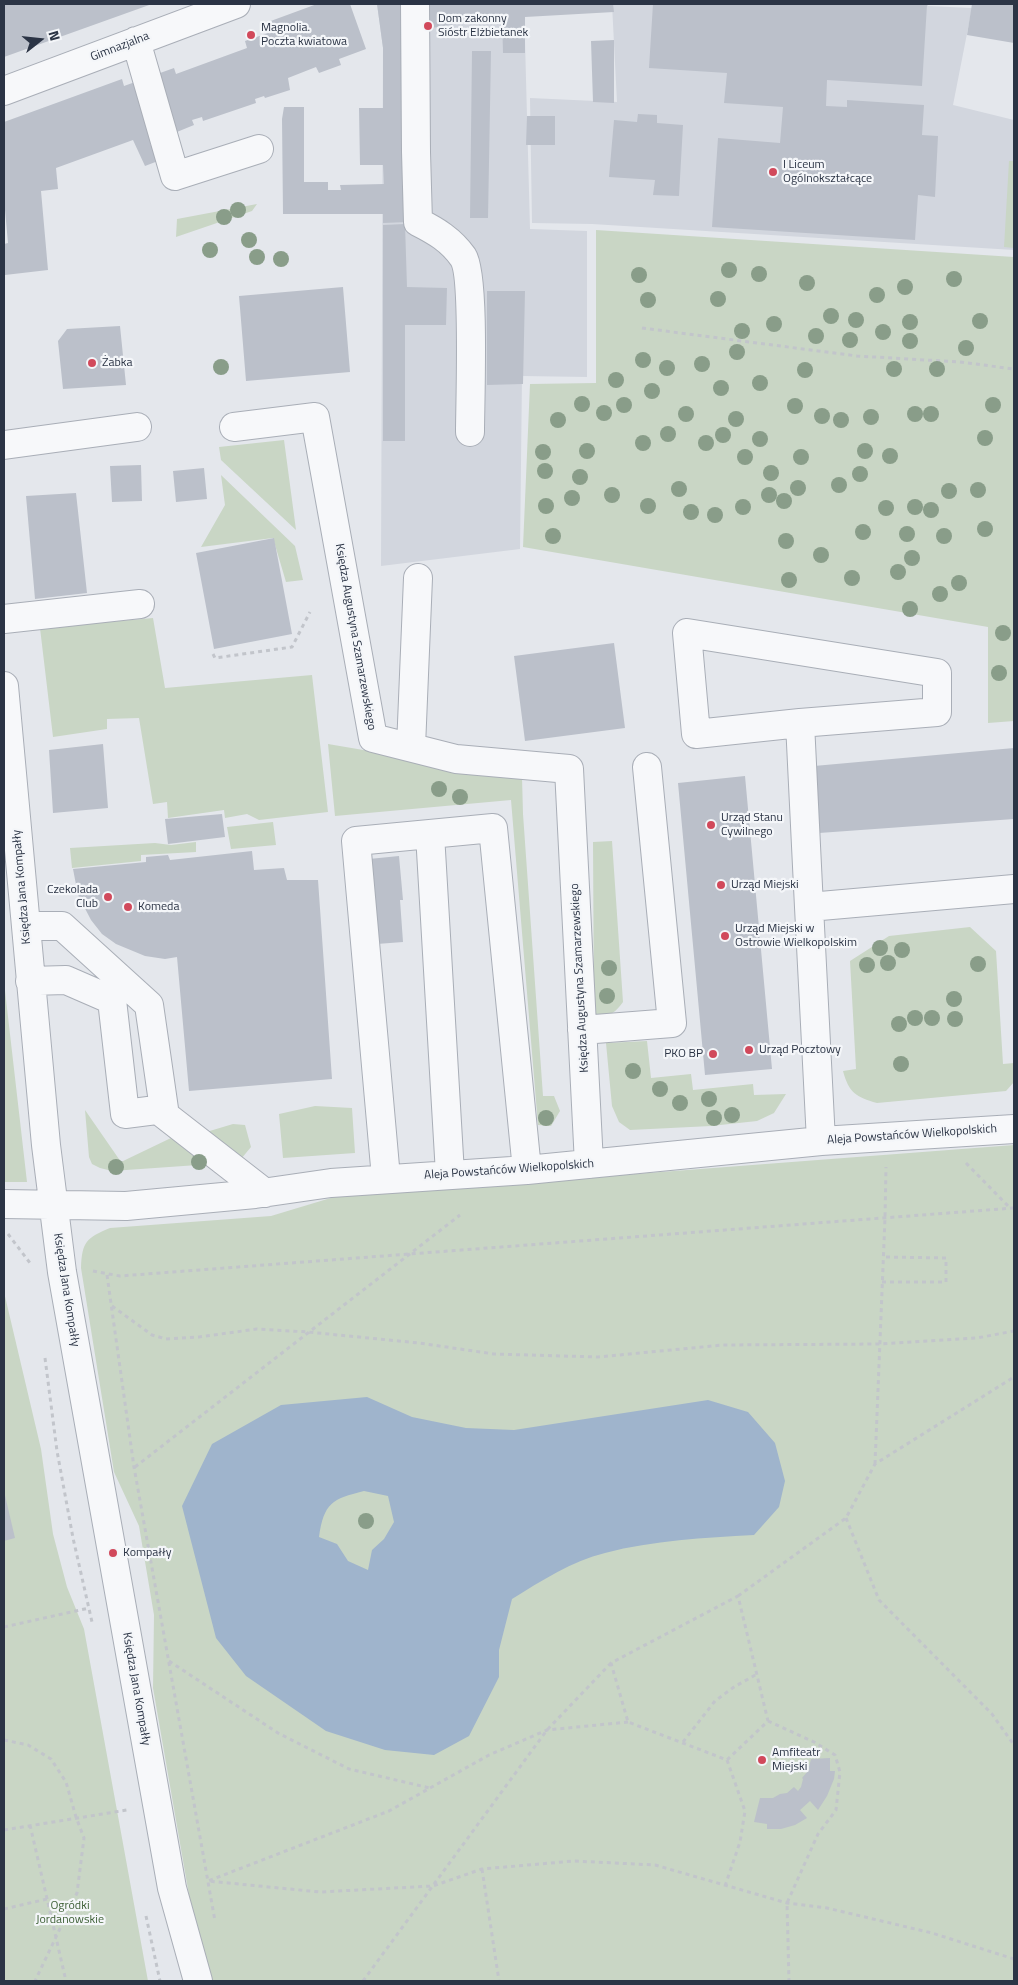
<!DOCTYPE html>
<meta charset="utf-8">
<style>
body{margin:0}
#map{position:relative;width:1018px;height:1985px;overflow:hidden;background:#e4e7ec;font-family:"Titillium Web",sans-serif}
canvas{display:block}
.frame{position:absolute;inset:0;border:5px solid #2b3445;pointer-events:none}
.north{position:absolute;left:15px;top:15px;width:50px;height:50px;-webkit-text-stroke:4px #f4f6f9;paint-order:stroke;rotate:74deg;font-size:14px;font-weight:700;line-height:20px;text-align:center;color:#2b3445}
.north::after{content:'';display:block;margin:auto;width:18px;height:22px;background:#2b3445;clip-path:polygon(50% 0,100% 100%,50% 72%,0 100%)}
</style>
<div id="map">
<canvas width="1018" height="1985"></canvas>
<div class="frame"></div>
<div class="north">N</div>
</div>
<script>
const g = document.querySelector('canvas').getContext('2d');
g.lineJoin = 'round';
function paint(path, color) {
  g.fillStyle = color;
  g.fill(path, 'evenodd');
}
function trace(path, color, width, dash) {
  g.strokeStyle = color;
  g.lineWidth = width;
  g.lineCap = dash ? 'butt' : 'round';
  g.setLineDash(dash || []);
  g.stroke(path);
}
function drawText(font, color, halo, rows, align = 'center') {
  g.font = font + ' "Titillium Web",sans-serif';
  g.lineWidth = 4.5;
  g.setLineDash([]);
  g.textBaseline = 'middle';
  g.strokeStyle = halo;
  g.fillStyle = color;
  for (const [text, x, y, turn = 0] of rows) {
    g.save();
    g.translate(x, y);
    g.rotate((+turn || 0) * Math.PI / 180);
    g.textAlign = isNaN(turn) ? turn : align;
    if (halo) g.strokeText(text, 0, 0);
    g.fillText(text, 0, 0);
    g.restore();
  }
}
paint(new Path2D(`
 M 377,4 L 524,4 L 530,229 L 587,231 L 587,377 L 522,376 L 520,549 L 381,566 L 383,48 Z
 M 612,4 L 928,4 L 928,6 L 972,8 L 953,105 L 1014,120 L 1014,250 L 592,224 L 532,223 L 530,98 L 617,102 Z`), '#d2d6de');
paint(new Path2D(`
 M 1009,161 L 1014,161 L 1014,248 L 1004,247 Z
 M 257,204 L 252,211 L 176,237 L 177,219 Z
 M 596,230 L 1014,257 L 1014,721 L 988,723 L 988,627 L 523,547 L 530,384 L 596,383 Z
 M 284,440 L 296,530 L 221,460 L 219,447 Z
 M 221,475 L 295,546 L 303,580 L 286,582 L 273,538 L 201,547 L 225,505 Z
 M 153,618 L 165,688 L 312,675 L 328,812 L 259,820 L 247,814 L 225,818 L 224,810 L 168,818 L 167,802 L 153,804 L 139,718 L 107,719 L 107,729 L 53,737 L 40,628 Z
 M 328,744 L 522,777 L 523,814 L 543,1096 L 554,1096 L 560,1111 L 551,1126 L 538,1125 L 511,800 L 335,816 Z
 M 273,822 L 276,845 L 231,849 L 227,827 Z
 M 612,841 L 623,1002 C 614,1014 609,1017 594,1016 L 593,842 Z
 M 196,842 L 196,852 L 141,855 L 141,861 L 72,868 L 70,848 L 155,843 L 171,845 Z
 M 970,927 L 996,951 L 1003,1064 L 1014,1063 L 1014,1082 L 1006,1091 L 877,1103 C 856,1097 849,1093 843,1071 L 856,1069 L 850,961 L 889,936 Z
 M 4,982 L 27,1182 L 4,1182 Z
 M 647,1041 L 651,1078 L 691,1074 L 693,1090 L 753,1084 L 754,1095 L 786,1094 L 774,1113 L 757,1121 L 711,1126 L 630,1130 L 619,1122 L 612,1106 L 606,1043 Z
 M 315,1106 L 352,1108 L 355,1153 L 283,1158 L 279,1114 Z
 M 85,1110 L 121,1162 L 171,1138 L 212,1164 L 112,1171 L 100,1168 L 92,1164 L 89,1157 Z
 M 233,1124 L 245,1125 L 251,1147 L 241,1159 L 203,1133 Z
 M 1014,1145 L 1014,1981 L 209,1981 L 193,1918 L 153,1688 L 154,1615 L 139,1526 L 114,1472 L 81,1268 C 82,1242 86,1238 110,1228 L 271,1216 L 334,1197 Z
 M 4,1292 L 41,1449 L 53,1534 L 67,1587 L 84,1629 L 148,1981 L 4,1981 Z`), '#c9d6c5');
paint(new Path2D(`
 M 367,1397 L 412,1417 L 466,1428 L 514,1430 L 708,1400 L 748,1412 L 775,1443 L 785,1481 L 779,1507 L 754,1535 C 704,1538 654,1540 605,1553 C 572,1561 541,1581 512,1599 L 499,1650 L 499,1677 L 469,1736 L 434,1755 L 385,1750 L 326,1731 L 246,1676 L 216,1638 L 182,1506 L 212,1444 L 281,1405 ZM 364,1491 L 388,1496 L 394,1522 L 384,1539 L 372,1550 L 368,1570 L 348,1561 L 337,1544 L 319,1537 C 324,1503 332,1499 364,1491 Z`), '#9fb4cc');
paint(new Path2D(`
 M 4,4 L 152,4 L 4,57 Z
 M 317,4 L 350,4 L 366,49 L 339,59 L 341,65 L 319,73 L 316,67 L 288,78 L 290,90 L 265,98 L 264,96 L 255,99 L 256,103 L 203,121 L 202,117 L 192,120 L 194,125 L 150,143 L 158,161 L 145,166 L 133,140 L 56,168 L 58,189 L 41,191 L 48,270 L 5,275 L 4,244 L 8,243 L 4,199 L 4,122 L 122,79 L 124,86 L 174,68 L 176,74 L 247,48 L 245,41 L 271,32 L 268,22 Z
 M 377,4 L 400,4 L 408,222 L 383,223 L 383,214 L 283,214 L 282,119 L 284,107 L 304,107 L 304,182 L 328,182 L 328,190 L 341,190 L 340,185 L 384,184 L 383,165 L 360,165 L 359,108 L 383,108 L 383,48 Z
 M 413,4 L 613,4 L 614,12 L 525,17 L 525,53 L 503,53 L 502,16 L 414,31 Z
 M 653,4 L 899,4 L 927,5 L 922,86 L 827,80 L 826,106 L 847,107 L 847,100 L 924,105 L 922,135 L 938,136 L 935,197 L 918,195 L 915,240 L 712,227 L 718,138 L 780,143 L 783,107 L 724,103 L 727,73 L 649,68 Z
 M 972,4 L 1014,4 L 1014,43 L 967,35 Z
 M 614,40 L 614,103 L 593,102 L 591,41 Z
 M 472,51 L 491,51 L 488,218 L 470,218 Z
 M 638,114 L 657,115 L 657,123 L 683,125 L 679,196 L 653,195 L 655,180 L 609,177 L 614,120 L 637,122 Z
 M 527,116 L 555,116 L 555,145 L 526,145 Z
 M 405,224 L 407,287 L 447,288 L 446,325 L 405,325 L 405,441 L 383,441 L 383,225 Z
 M 343,287 L 350,372 L 246,381 L 239,296 Z
 M 487,291 L 525,291 L 523,384 L 487,385 Z
 M 120,326 L 126,385 L 63,389 L 58,341 L 67,329 Z
 M 141,465 L 142,501 L 112,502 L 110,466 Z
 M 204,468 L 207,499 L 176,502 L 173,471 Z
 M 76,493 L 87,593 L 35,599 L 26,496 Z
 M 274,538 L 292,634 L 214,649 L 196,553 Z
 M 614,643 L 625,728 L 525,741 L 514,656 Z
 M 103,744 L 108,808 L 53,813 L 49,750 Z
 M 1014,748 L 1014,819 L 819,833 L 814,766 Z
 M 745,776 L 772,1069 L 705,1075 L 678,783 Z
 M 222,814 L 225,837 L 168,844 L 165,819 Z
 M 252,851 L 254,870 L 284,868 L 287,880 L 318,880 L 332,1079 L 189,1091 L 177,957 L 165,959 L 145,956 L 116,944 L 102,934 L 91,920 L 78,895 L 73,869 L 146,862 L 146,857 L 168,855 L 170,860 Z
 M 399,856 L 403,900 L 400,900 L 403,942 L 377,944 L 369,859 Z
 M 4,1491 L 15,1538 L 4,1541 Z
 M 830,1758 L 830,1771 L 835,1771 L 834,1779 L 827,1796 L 818,1810 L 810,1801 L 800,1810 L 807,1818 L 795,1825 L 781,1829 L 767,1829 L 767,1824 L 754,1822 L 760,1798 L 773,1798 L 780,1794 L 787,1793 L 794,1787 L 798,1791 L 801,1787 L 803,1779 L 802,1778 L 808,1771 L 811,1759 Z`), '#bbc0ca');
const minor = new Path2D(`
 M 415,4 L 416,152 L 418,222 C 436,231 451,240 463,257 C 475,275 470,403 470,432
 M 136,41 L 175,176 L 259,149
 M 4,91 L 236,4
 M 234,427 L 315,417 L 373,738 L 456,759 L 569,769 L 589,1164
 M 4,445 L 137,427
 M 4,619 L 140,604
 M 4,686 L 46,1145 L 62,1272 L 172,1888 L 198,1981
 M 800,723 L 696,734 L 687,633 L 937,673 L 937,712 L 800,723 L 809,907
 M 411,747 L 418,578
 M 430,834 L 450,1174
 M 26,926 L 62,926 L 149,1005 L 164,1109 L 125,1114 L 112,1000 L 66,980 L 30,981
 M 582,1030 L 672,1023 L 647,767
 M 157,1109 L 265,1193
 M 821,1141 L 809,907 L 1014,889
 M 386,1178 L 356,841 L 493,828 L 527,1170
 M 4,1204 L 126,1206 L 255,1194 L 331,1183 L 527,1170 L 821,1141 L 1014,1129`);
trace(minor, '#a9aeb7', 30);
trace(new Path2D(`
 M 642,328 L 857,356 L 960,362 L 1014,369
 M 213,654 L 215,658 L 292,647 L 310,612
 M 966,1163 L 1010,1208
 M 8,1234 L 30,1263
 M 93,1271 L 120,1276 L 1014,1208
 M 107,1275 L 134,1467 L 215,1921
 M 882,1282 L 946,1282 L 946,1258 L 884,1257
 M 112,1306 L 152,1335 L 166,1339 L 199,1337 L 257,1329 L 308,1332 L 419,1343 L 494,1354 L 598,1357 L 723,1345 L 880,1344 L 977,1338 L 1014,1331
 M 45,1358 L 57,1451 L 73,1538 L 92,1622
 M 875,1464 L 885,1218 L 886,1167
 M 135,1467 L 460,1215
 M 846,1518 L 879,1600 L 992,1714 L 1014,1745
 M 738,1596 L 846,1518 L 875,1464 L 1014,1377
 M 4,1627 L 89,1608
 M 169,1661 L 278,1733 L 349,1769 L 430,1788
 M 768,1721 L 814,1742 L 835,1755 L 840,1772 L 836,1810 L 818,1834 L 787,1903 L 789,1981
 M 628,1722 L 547,1730 L 489,1755 L 389,1811 L 208,1881 L 320,1892 L 433,1886 L 482,1869 L 574,1861 L 655,1865 L 787,1903 L 827,1908 L 932,1933 L 1014,1959
 M 4,1740 L 28,1745 L 51,1759 L 66,1782 L 76,1817 L 84,1838 L 77,1893 L 35,1981
 M 683,1742 L 715,1701 L 734,1687 L 757,1674
 M 30,1825 L 66,1981
 M 4,1830 L 127,1810
 M 482,1869 L 499,1981
 M 725,1886 L 740,1842 L 745,1811 L 727,1760 L 628,1722 L 611,1663 L 738,1596 L 768,1721 L 727,1760
 M 4,1909 L 47,1899
 M 146,1916 L 160,1981
 M 363,1981 L 547,1730 L 611,1663`), '#c2c5cb', 3, [4, 4]);
trace(minor, '#f7f8fa', 28);
g.fillStyle = '#899d89';
for (const [x, y] of [
 [238,210],
 [224,217],
 [249,240],
 [210,250],
 [257,257],
 [281,259],
 [729,270],
 [759,274],
 [639,275],
 [954,279],
 [807,283],
 [905,287],
 [877,295],
 [718,299],
 [648,300],
 [831,316],
 [856,320],
 [980,321],
 [910,322],
 [774,324],
 [742,331],
 [883,332],
 [816,336],
 [850,340],
 [910,341],
 [966,348],
 [737,352],
 [643,360],
 [702,364],
 [221,367],
 [667,368],
 [894,369],
 [937,369],
 [805,370],
 [616,380],
 [760,383],
 [721,388],
 [652,391],
 [582,404],
 [624,405],
 [993,405],
 [795,406],
 [604,413],
 [686,414],
 [915,414],
 [931,414],
 [822,416],
 [871,417],
 [736,419],
 [558,420],
 [841,420],
 [668,434],
 [723,435],
 [985,438],
 [760,439],
 [643,443],
 [706,443],
 [587,451],
 [865,451],
 [543,452],
 [890,456],
 [745,457],
 [801,457],
 [545,471],
 [771,473],
 [860,474],
 [580,477],
 [839,485],
 [798,488],
 [679,489],
 [978,490],
 [949,491],
 [612,495],
 [769,495],
 [572,498],
 [784,501],
 [546,506],
 [648,506],
 [743,507],
 [915,507],
 [886,508],
 [931,510],
 [691,512],
 [715,515],
 [985,529],
 [863,532],
 [907,534],
 [553,536],
 [944,536],
 [786,541],
 [821,555],
 [912,558],
 [898,572],
 [852,578],
 [789,580],
 [959,583],
 [940,594],
 [910,609],
 [1003,633],
 [999,673],
 [439,789],
 [460,797],
 [880,948],
 [902,950],
 [888,963],
 [978,964],
 [867,965],
 [609,968],
 [607,996],
 [954,999],
 [915,1018],
 [932,1018],
 [955,1019],
 [899,1024],
 [901,1064],
 [633,1071],
 [660,1089],
 [709,1099],
 [680,1103],
 [732,1115],
 [546,1118],
 [714,1118],
 [199,1162],
 [116,1167],
 [366,1521]
]) {
  g.beginPath();
  g.arc(x, y, 8, 0, 2 * Math.PI);
  g.fill();
}
for (const [x, y, r, color] of [
 [428,26,5,"#d1495b"],
 [251,35,5,"#d1495b"],
 [773,172,5,"#d1495b"],
 [92,363,5,"#d1495b"],
 [711,825,5,"#d1495b"],
 [721,885,5,"#d1495b"],
 [108,897,5,"#d1495b"],
 [128,907,5,"#d1495b"],
 [725,936,5,"#d1495b"],
 [749,1050,5,"#d1495b"],
 [713,1054,5,"#d1495b"],
 [113,1553,5,"#d1495b"],
 [762,1760,5,"#d1495b"]
]) {
  const dot = new Path2D();
  dot.arc(x, y, r, 0, 2 * Math.PI);
  g.fillStyle = color;
  g.fill(dot);
  trace(dot, '#f4f6f9', 2);
}
drawText('12px', '#2b3445', '#f4f6f9', [
 ["Dom zakonny",438,19],
 ["Sióstr Elżbietanek",438,33],
 ["Magnolia.",261,28],
 ["Poczta kwiatowa",261,42],
 ["I Liceum",783,165],
 ["Ogólnokształcące",783,179],
 ["Żabka",102,363],
 ["Urząd Stanu",721,818],
 ["Cywilnego",721,832],
 ["Urząd Miejski",731,885],
 ["Czekolada",98,890,"right"],
 ["Club",98,904,"right"],
 ["Komeda",138,907],
 ["Urząd Miejski w",735,929],
 ["Ostrowie Wielkopolskim",735,943],
 ["Urząd Pocztowy",759,1050],
 ["PKO BP",703,1054,"right"],
 ["Kompałły",123,1553],
 ["Amfiteatr",772,1753],
 ["Miejski",772,1767]
], 'left');
drawText('12px', '#2b3445', '#f4f6f9', [
 ["Gimnazjalna",120,47,-21],
 ["Księdza Augustyna Szamarzewskiego",355,637,80],
 ["Księdza Jana Kompałły",22,887,-95],
 ["Księdza Augustyna Szamarzewskiego",580,978,-93],
 ["Aleja Powstańców Wielkopolskich",912,1135,-4],
 ["Aleja Powstańców Wielkopolskich",509,1170,-4],
 ["Księdza Jana Kompałły",66,1290,81],
 ["Księdza Jana Kompałły",136,1689,80]
]);
drawText('12px', '#3f6138', '#f4f6f9', [
 ["Ogródki",70,1906],
 ["Jordanowskie",70,1920]
]);
</script>
